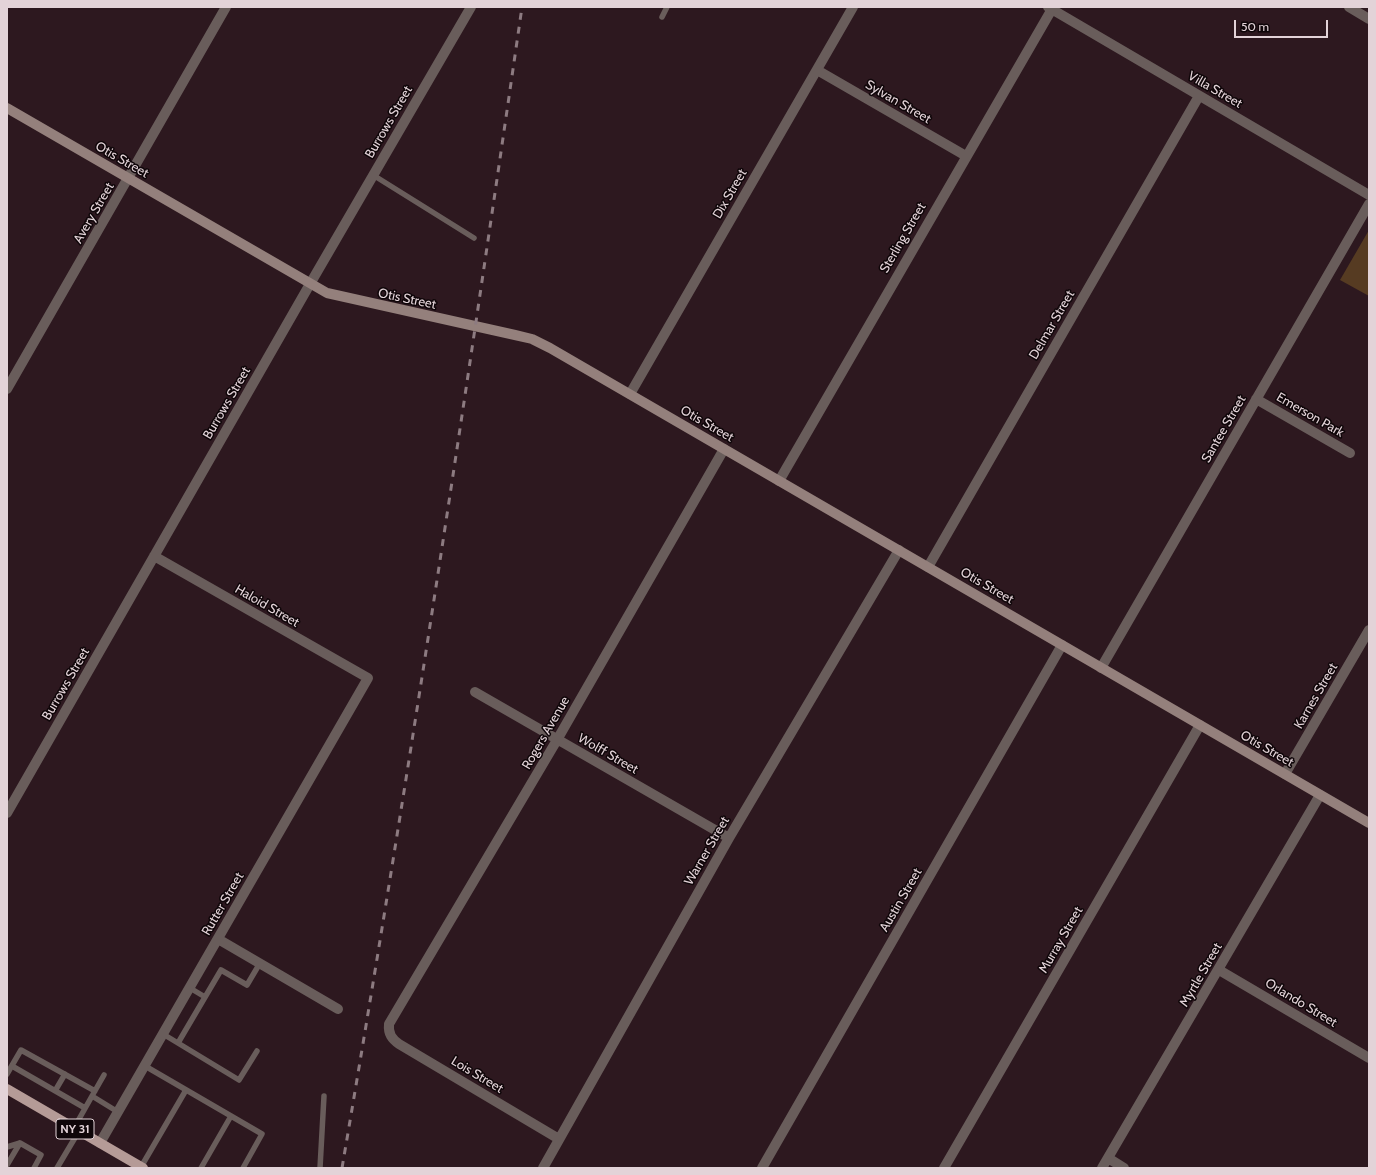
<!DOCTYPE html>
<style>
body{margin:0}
#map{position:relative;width:1376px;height:1175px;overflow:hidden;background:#2d181f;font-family:Cabin,sans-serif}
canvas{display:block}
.frame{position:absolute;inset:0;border:8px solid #e3d3d8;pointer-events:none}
.scale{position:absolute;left:1234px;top:20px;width:94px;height:18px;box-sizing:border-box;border:2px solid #e3d3d8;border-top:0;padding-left:5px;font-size:12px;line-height:14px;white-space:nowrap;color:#e3d3d8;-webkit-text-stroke:3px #0f0609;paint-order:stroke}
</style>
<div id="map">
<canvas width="1376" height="1175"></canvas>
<div class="frame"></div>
<div class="scale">50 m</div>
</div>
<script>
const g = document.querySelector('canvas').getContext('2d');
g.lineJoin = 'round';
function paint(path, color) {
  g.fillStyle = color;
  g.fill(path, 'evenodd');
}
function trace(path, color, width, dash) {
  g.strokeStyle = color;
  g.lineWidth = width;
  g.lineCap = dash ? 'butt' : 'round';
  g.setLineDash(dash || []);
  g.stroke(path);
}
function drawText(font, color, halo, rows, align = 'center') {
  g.font = font + ' Cabin,sans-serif';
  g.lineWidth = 3;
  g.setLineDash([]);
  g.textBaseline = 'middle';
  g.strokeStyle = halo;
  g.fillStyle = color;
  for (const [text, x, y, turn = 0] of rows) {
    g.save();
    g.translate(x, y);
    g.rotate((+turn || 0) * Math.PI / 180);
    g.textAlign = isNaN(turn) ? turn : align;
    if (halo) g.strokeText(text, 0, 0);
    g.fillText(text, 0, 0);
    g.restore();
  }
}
paint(new Path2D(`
 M 1369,230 L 1369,296 L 1340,280 Z`), '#563b22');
trace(new Path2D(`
 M 662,17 L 667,7
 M 373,175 L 474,238
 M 190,988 L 205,997
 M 163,1034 L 239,1080 L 257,1051
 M 178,1043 L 221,970 L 247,985 L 260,963
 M 12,1066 L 85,1108
 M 145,1066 L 262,1134 L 243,1168
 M 7,1074 L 21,1050 L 95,1091
 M 104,1075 L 92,1096 L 118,1112
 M 55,1091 L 65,1074
 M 74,1128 L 92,1096
 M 7,1147 L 20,1143
 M 7,1165 L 20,1143 L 41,1155 L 34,1168
 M 141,1167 L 186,1090
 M 57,1168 L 79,1131
 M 201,1168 L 231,1116
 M 320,1168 L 324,1096`), '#695d5b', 5.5);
trace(new Path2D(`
 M 1048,7 L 1369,195
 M 1349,7 L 1369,19
 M 817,70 L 966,156
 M 7,389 L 226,7
 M 630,394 L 853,7
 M 1256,399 L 1350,453
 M 779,481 L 1052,9
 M 928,567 L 1199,96
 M 1101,668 L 1369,204
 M 475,692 L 729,838
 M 1285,774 L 1369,630
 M 7,813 L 310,284 L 471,7
 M 218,939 L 338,1009
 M 1219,970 L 1369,1058
 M 559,1139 L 399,1044 C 392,1039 388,1034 389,1024 L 557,740 L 724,449
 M 100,1143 L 368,678 L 154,556
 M 1108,1158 L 1124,1168
 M 543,1168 L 729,838 L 899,550
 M 762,1168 L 1062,645
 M 944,1168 L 1200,725
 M 1102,1168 L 1320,795`), '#695d5b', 10);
trace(new Path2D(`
 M 7,108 L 327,293 L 515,335 L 532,339 L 550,348 L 1369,823`), '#94807c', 10);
trace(new Path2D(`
 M 7,1089 L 143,1168`), '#b59b97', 10);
trace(new Path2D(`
 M 342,1168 C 408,782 466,395 522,7`), '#8d7b81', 3, [7, 7]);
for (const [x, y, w] of [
 [75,1129,38]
]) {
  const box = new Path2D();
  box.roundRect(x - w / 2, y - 10, w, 20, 3);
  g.fillStyle = '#0f0609';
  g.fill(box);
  trace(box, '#e3d3d8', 1);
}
drawText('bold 12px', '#e3d3d8', null, [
 ["NY 31",75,1129]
]);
drawText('13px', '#e3d3d8', '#0f0609', [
 ["Villa Street",1215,90,30],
 ["Sylvan Street",898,102,30],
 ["Burrows Street",389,122,-60],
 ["Otis Street",122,160,30],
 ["Dix Street",730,194,-60],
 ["Avery Street",94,213,-60],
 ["Sterling Street",903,238,-60],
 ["Otis Street",407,299,12],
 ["Delmar Street",1052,325,-60],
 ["Burrows Street",227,403,-60],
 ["Emerson Park",1310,415,30],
 ["Otis Street",707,424,30],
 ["Santee Street",1224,429,-60],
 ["Otis Street",987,586,30],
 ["Haloid Street",267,606,30],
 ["Burrows Street",66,684,-60],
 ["Karnes Street",1316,696,-60],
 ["Rogers Avenue",546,733,-60],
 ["Otis Street",1267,749,30],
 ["Wolff Street",608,754,30],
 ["Warner Street",707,851,-60],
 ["Austin Street",901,900,-60],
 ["Rutter Street",223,904,-60],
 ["Murray Street",1061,940,-60],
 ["Myrtle Street",1201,975,-60],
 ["Orlando Street",1301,1003,31],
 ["Lois Street",477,1075,31]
]);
</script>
